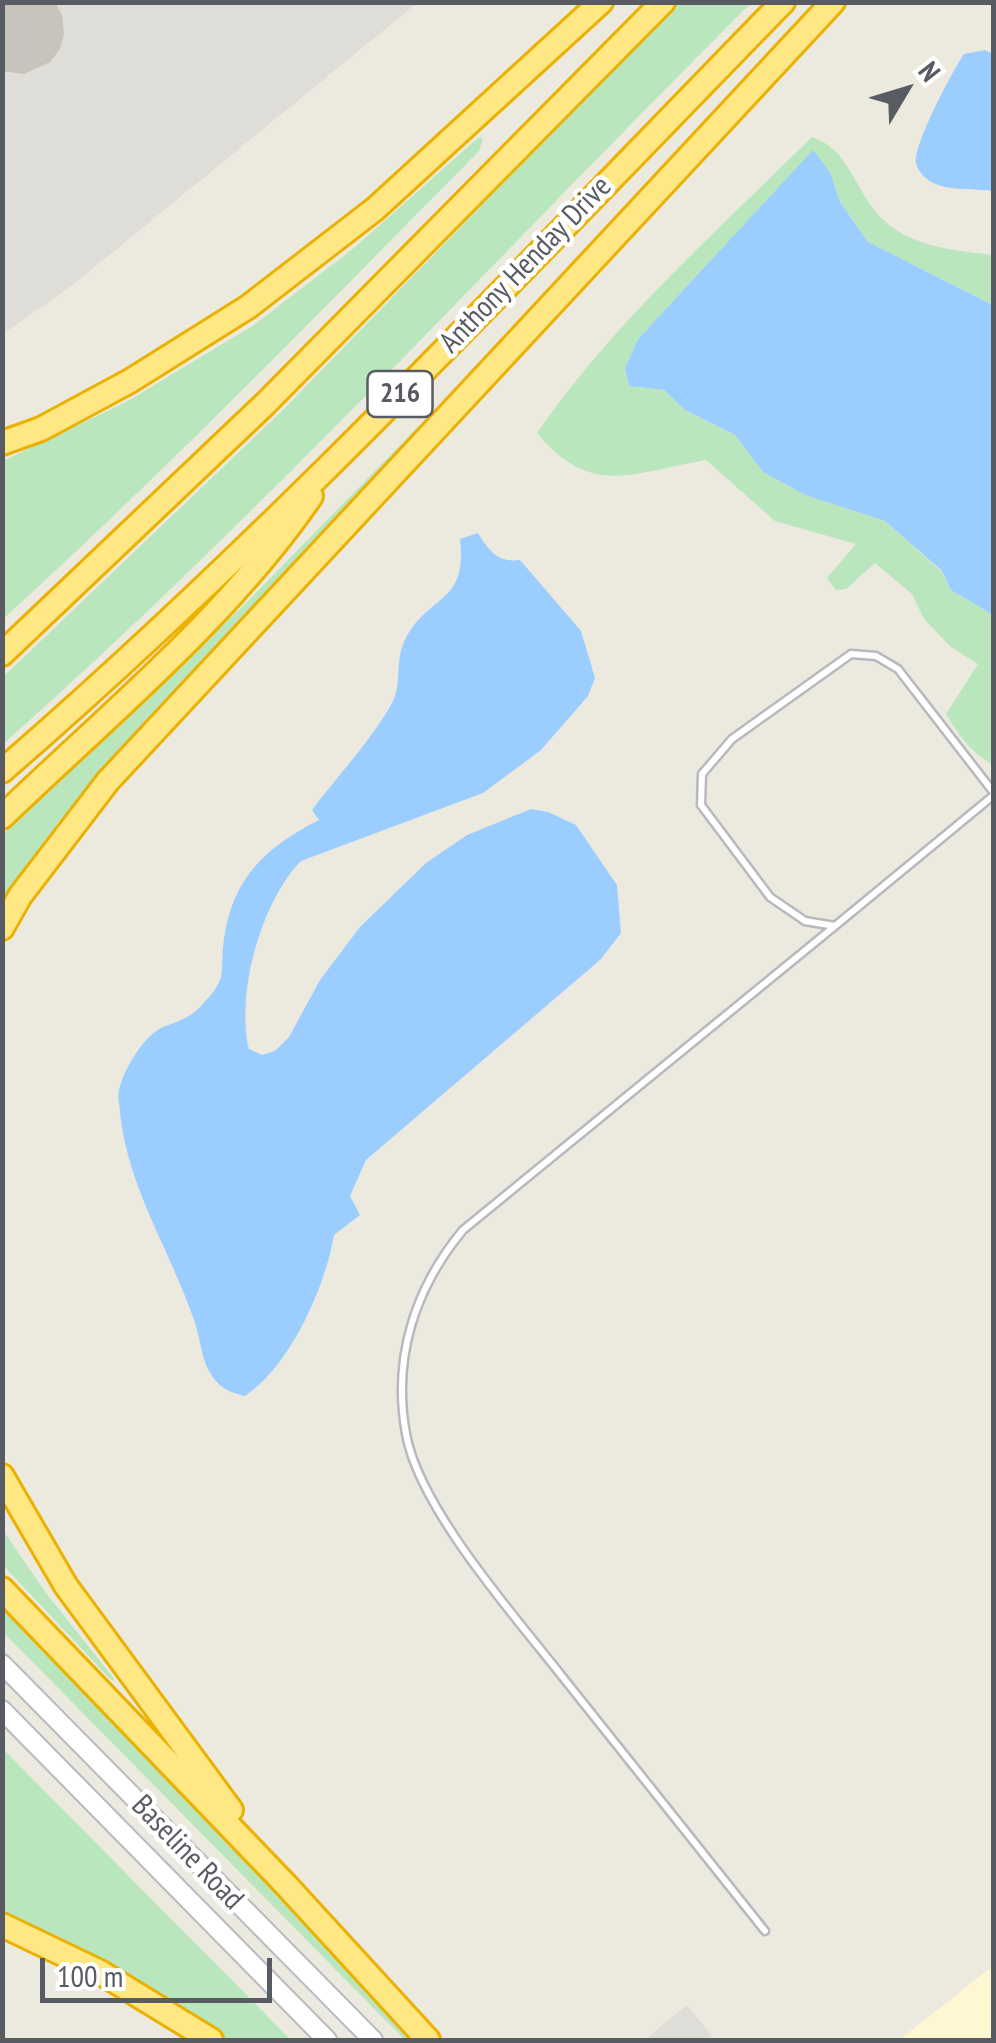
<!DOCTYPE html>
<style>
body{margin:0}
#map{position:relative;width:996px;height:2043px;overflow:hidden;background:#eceadf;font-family:"PT Sans Narrow",sans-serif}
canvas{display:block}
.frame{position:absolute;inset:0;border:5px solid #585b61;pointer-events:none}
.north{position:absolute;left:856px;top:40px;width:100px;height:100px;-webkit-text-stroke:8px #fff;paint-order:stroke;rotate:52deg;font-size:28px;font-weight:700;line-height:40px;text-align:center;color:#585b61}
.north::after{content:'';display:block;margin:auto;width:35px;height:45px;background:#585b61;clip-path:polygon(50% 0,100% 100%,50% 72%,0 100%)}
.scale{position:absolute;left:40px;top:1958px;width:232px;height:45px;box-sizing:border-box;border:5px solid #585b61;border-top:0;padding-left:12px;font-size:30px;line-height:35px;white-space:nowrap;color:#585b61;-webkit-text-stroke:8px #fff;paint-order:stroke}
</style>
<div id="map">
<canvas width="996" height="2043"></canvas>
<div class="frame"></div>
<div class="north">N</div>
<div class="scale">100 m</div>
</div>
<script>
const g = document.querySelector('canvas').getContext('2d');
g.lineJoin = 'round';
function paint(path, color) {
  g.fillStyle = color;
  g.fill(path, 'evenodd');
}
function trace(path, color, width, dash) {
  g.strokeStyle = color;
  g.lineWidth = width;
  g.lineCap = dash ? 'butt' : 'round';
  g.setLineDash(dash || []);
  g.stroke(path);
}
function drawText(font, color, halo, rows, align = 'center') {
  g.font = font + ' "PT Sans Narrow",sans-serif';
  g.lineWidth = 9;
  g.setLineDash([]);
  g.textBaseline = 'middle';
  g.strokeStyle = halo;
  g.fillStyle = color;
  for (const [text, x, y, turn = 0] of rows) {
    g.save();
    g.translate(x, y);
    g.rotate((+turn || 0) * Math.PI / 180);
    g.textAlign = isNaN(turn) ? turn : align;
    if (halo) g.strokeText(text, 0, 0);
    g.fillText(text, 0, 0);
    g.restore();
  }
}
paint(new Path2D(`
 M 993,1966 L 993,2040 L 899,2040 Z`), '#fff7d1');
paint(new Path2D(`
 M 3,3 L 417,3 L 74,284 L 3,334 Z
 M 687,2005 L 712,2036 L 707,2040 L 644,2040 Z`), '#dfddd7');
paint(new Path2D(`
 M 678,3 L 751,3 C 503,250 265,512 3,744 L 2,678 L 283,410 Z
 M 479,137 L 483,139 L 479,151 C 323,309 168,469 3,619 L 3,461 L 128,401 L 254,325 L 354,248 Z
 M 812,137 C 846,149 852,180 872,207 C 900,246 950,250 993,255 L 993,305 L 868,242 L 840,202 L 830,172 L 813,151 L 638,339 L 625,368 L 629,386 L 664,390 L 685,410 L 735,435 L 763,472 L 805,495 L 885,521 L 942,572 L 951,590 L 993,615 L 993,765 C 971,752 959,736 946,714 L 978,664 L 951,647 L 924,619 L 912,594 L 875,563 L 846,589 L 836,590 L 827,578 L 856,544 L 775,521 L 706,460 C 633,472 592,499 537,433 C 614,322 716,232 812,137 Z
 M 452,392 L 60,820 L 3,898 L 3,834 L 247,602 Z
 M 2,1529 L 46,1593 L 115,1680 L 111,1680 L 3,1565 Z
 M 2,1593 L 416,2040 L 405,2040 L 3,1632 Z
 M 2,1748 L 291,2040 L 222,2040 L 3,1919 Z`), '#b9e6bc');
paint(new Path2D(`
 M 985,50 L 993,54 L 993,191 C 977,188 953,191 938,185 C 929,182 918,173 916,163 C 914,143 952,72 964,54 Z
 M 813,150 L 830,172 L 840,202 L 868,242 L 993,305 L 993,615 L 951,590 L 942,571 L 885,521 L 805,495 L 763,472 L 735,435 L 685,410 L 664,390 L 629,386 L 625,368 L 638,339 Z
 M 478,533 C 489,551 498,563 520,560 L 581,631 L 595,678 L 588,696 L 541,750 L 483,793 L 301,861 C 261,902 236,993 249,1049 L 262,1055 L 275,1051 L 289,1037 L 320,980 L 360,927 L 426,863 L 467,835 L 531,809 L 548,812 L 576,825 L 617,885 L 621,933 L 600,960 L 366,1160 L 350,1196 L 360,1215 L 334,1235 C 325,1288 290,1366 245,1396 C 228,1392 218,1387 209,1371 C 201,1357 200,1336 194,1320 C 170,1250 128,1188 120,1113 C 120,1106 117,1097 119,1090 C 123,1071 143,1037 161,1028 C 175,1022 189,1019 200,1007 C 230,976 219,976 224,939 C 233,877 266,847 319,820 L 312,810 C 337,777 373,738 392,703 C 402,686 395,661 404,642 C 427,593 468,606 460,539 Z`), '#9ccdff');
paint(new Path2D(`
 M 2,2 L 55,2 L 62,15 L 64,34 L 60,49 L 50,62 L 24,74 L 2,71 Z`), '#c7c4bc');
const lane = new Path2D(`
 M 994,793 L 898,669 L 876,656 L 851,654 L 732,739 L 702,774 L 701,805 L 770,897 L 805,921 L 835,926 L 994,795
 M 765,1931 C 697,1845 629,1760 561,1675 C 514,1615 419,1508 406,1434 C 392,1358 415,1288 463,1230 L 835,926`);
const secondary = new Path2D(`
 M 2,1664 L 373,2040
 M 2,1710 L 327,2040`);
const highway = new Path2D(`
 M 2,443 L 41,429 L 130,381 L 248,307 L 375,209 L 601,2
 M 2,654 L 265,404 L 663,2
 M 2,771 C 278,532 528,263 783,2
 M 2,817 C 107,716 229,616 311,496
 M 2,928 L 20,896 L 108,781 L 833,2
 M 2,1476 L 66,1586 L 231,1810
 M 2,1589 L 286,1885 L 428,2040
 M 2,1925 L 100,1972 L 211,2040`);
trace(lane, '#b7b9bf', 11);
trace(secondary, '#b8bbc2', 22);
trace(highway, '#ebb000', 28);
trace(lane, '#fff', 6);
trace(secondary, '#fff', 18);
trace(highway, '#ffe783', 22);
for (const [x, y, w] of [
 [400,394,65]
]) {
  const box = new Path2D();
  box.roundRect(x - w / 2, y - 23, w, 46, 8);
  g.fillStyle = '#fff';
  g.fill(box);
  trace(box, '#585b61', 2.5);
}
drawText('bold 28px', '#585b61', null, [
 ["216",400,394]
]);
drawText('30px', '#585b61', '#fff', [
 ["Anthony Henday Drive",526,265,-46],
 ["Baseline Road",187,1853,46]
]);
</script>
